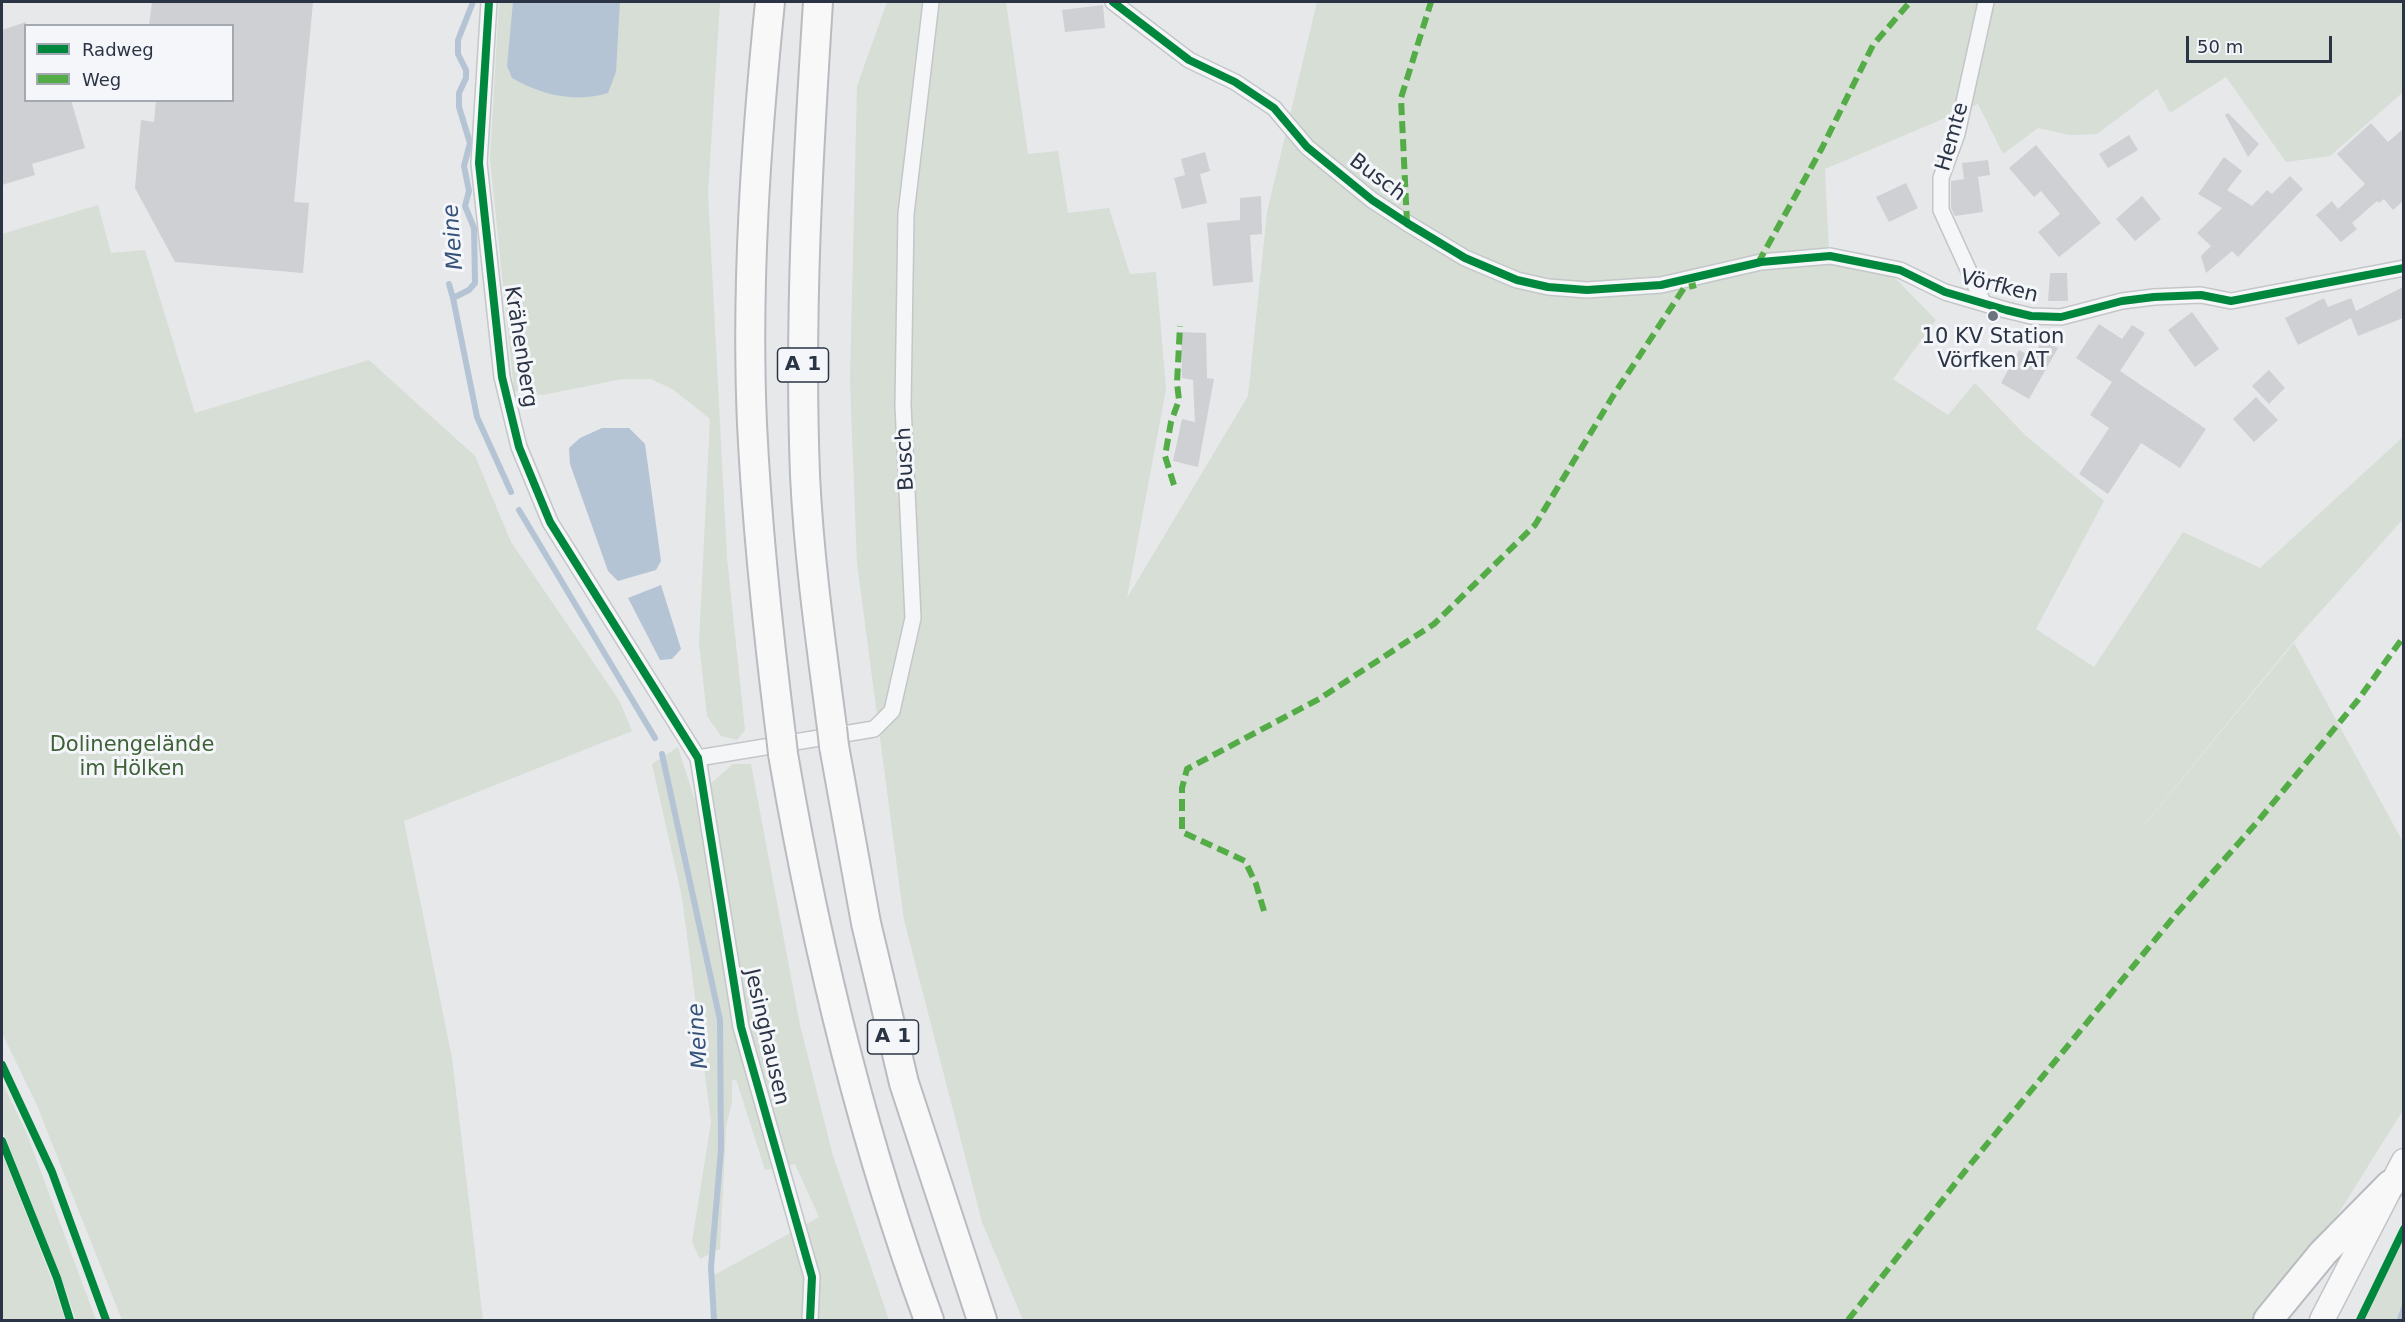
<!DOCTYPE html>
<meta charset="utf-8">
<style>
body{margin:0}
#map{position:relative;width:2405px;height:1322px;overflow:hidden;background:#e6e8ea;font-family:"DejaVu Sans",sans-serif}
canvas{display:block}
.frame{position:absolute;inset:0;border:3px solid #2b3445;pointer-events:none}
.legend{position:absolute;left:24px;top:24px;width:210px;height:78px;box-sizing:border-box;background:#f4f6f9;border:2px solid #a4a8b1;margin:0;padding:8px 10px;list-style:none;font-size:18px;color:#2b3445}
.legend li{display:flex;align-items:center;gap:12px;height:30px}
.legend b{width:30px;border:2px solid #a4a8b1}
.scale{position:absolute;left:2186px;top:36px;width:146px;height:27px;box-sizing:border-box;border:3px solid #2b3445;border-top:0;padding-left:8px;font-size:18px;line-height:21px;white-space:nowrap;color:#2b3445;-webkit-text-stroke:4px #f4f6f9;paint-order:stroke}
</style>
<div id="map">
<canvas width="2405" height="1322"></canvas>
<div class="frame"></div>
<ul class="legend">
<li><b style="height:8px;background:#00873e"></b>Radweg</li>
<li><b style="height:8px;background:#54ac47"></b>Weg</li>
</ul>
<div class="scale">50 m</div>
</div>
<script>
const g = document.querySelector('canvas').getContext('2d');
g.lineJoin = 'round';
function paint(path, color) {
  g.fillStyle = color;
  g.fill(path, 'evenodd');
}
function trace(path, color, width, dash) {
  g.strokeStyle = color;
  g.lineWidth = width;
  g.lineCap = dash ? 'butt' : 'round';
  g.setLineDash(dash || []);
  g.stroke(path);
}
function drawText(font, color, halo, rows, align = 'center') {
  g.font = font + ' "DejaVu Sans",sans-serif';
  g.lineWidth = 6;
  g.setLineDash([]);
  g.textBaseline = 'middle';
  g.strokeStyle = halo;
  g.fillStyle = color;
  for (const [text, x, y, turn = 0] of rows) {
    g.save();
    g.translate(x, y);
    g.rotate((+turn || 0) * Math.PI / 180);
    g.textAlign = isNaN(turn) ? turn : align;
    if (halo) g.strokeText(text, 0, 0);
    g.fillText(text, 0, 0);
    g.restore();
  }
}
paint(new Path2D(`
 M 499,2 L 720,2 L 708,193 L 727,558 L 745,730 L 737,740 L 721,736 L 707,716 L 699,642 L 710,419 L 674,390 L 651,379 L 622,379 L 543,395 L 514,391 L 490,159 Z
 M 887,2 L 1006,2 L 1028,154 L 1058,151 L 1068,213 L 1109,208 L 1130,274 L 1156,272 L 1166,389 L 1127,598 L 1248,396 L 1267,212 L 1317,2 L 2403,2 L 2403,92 L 2330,156 L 2286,162 L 2226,77 L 2170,113 L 2157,89 L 2097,134 L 2070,135 L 2038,128 L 2003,154 L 1978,104 L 1825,169 L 1829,252 L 1896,279 L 1936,320 L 1893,379 L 1948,415 L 1975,383 L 2025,435 L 2104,501 L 2036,629 L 2094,667 L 2183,532 L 2260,568 L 2403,437 L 2403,519 L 2295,640 L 2082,901 L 2294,643 L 2403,842 L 2403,1110 L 2330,1227 L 2287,1283 L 2253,1320 L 1023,1320 L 982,1222 L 904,920 L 857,563 L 850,380 L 857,86 Z
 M 98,205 L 111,253 L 145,250 L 195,413 L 369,360 L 475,456 L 511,542 L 619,700 L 632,731 L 404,821 L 452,1058 L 483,1320 L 122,1320 L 36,1103 L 2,1033 L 2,234 Z
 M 678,747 L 694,798 L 733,764 L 751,764 L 800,1025 L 833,1156 L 889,1320 L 715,1320 L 709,1278 L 819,1217 L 795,1164 L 765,1170 L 736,1079 L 732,1081 L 732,1102 L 726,1127 L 720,1249 L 700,1259 L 692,1242 L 711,1122 L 682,897 L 652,764 Z
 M 2,1082 L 27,1134 L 96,1320 L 76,1320 L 61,1277 L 2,1129 Z
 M 2,1153 L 52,1280 L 65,1320 L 2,1320 Z
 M 2403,1240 L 2403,1320 L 2365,1320 Z`), '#d6ded6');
paint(new Path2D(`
 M 513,2 L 620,2 L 616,72 L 608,93 C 576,103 541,95 512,78 L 507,66 Z
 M 602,428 L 629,428 L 645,444 L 661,561 L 656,570 L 618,581 L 608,571 L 570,464 L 569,448 L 580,438 Z
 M 661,585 L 681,649 L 672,659 L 660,660 L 628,598 Z`), '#b4c4d5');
trace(new Path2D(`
 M 473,2 L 458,40 L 458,54 L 466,70 L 466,78 L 459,93 L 459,107 L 470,143 L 464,166 L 469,191 L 465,206 L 474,228 L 475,283 L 469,290 L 453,298 L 477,417 L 511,492
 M 449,284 L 453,298
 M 519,510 L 655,738
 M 662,754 L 720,1020 L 721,1149 L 711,1267 L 714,1320
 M 2400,1320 L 2404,1308`), '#b4c4d5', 6);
paint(new Path2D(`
 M 152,2 L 313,2 L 294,202 L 309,203 L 303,273 L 175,262 L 135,188 L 141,120 L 154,122 L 156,100 L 232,100 L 232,26 L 149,26 Z
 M 1103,5 L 1105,28 L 1065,32 L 1062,10 Z
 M 26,22 L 26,100 L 71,100 L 85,148 L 32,164 L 35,175 L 2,185 L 2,30 Z
 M 2228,113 L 2259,144 L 2248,157 L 2225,115 Z
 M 2371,123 L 2388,142 L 2403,129 L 2403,201 L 2393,210 L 2384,199 L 2379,203 L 2377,201 L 2352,223 L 2357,229 L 2341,242 L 2316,215 L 2332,201 L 2338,209 L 2365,184 L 2337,154 Z
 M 2129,135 L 2138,150 L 2108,168 L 2099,154 Z
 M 2036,145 L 2101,223 L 2059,257 L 2038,232 L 2060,214 L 2041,191 L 2034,197 L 2009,168 Z
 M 1205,152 L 1210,171 L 1200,174 L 1207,203 L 1182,209 L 1174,178 L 1185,175 L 1181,159 Z
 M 2224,157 L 2242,171 L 2227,190 L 2252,206 L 2267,190 L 2272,194 L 2290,176 L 2303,189 L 2238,257 L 2232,251 L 2206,273 L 2201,256 L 2211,246 L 2197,233 L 2222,208 L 2198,194 Z
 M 1988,160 L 1990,175 L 1964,179 L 1962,163 Z
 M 1978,177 L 1983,212 L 1955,216 L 1951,208 L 1951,181 Z
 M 1906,183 L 1918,208 L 1889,222 L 1876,197 Z
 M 1261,196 L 1262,234 L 1250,235 L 1253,282 L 1213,286 L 1207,223 L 1240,220 L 1240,198 Z
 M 2142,196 L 2161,219 L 2135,241 L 2116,219 Z
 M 2050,273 L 2067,273 L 2068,301 L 2048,301 Z
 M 2403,287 L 2403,318 L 2358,336 L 2351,318 L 2298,345 L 2285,318 L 2324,298 L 2328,307 L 2351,298 L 2356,311 Z
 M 2192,312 L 2219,349 L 2195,367 L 2168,330 Z
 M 2099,324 L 2122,339 L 2132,325 L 2145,333 L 2120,371 L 2206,429 L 2180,468 L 2141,443 L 2108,494 L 2079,474 L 2109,428 L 2090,415 L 2112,382 L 2076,358 Z
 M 1181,332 L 1206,333 L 1207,378 L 1214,379 L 1198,467 L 1173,461 L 1182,419 L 1195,422 L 1193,380 L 1182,378 Z
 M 2042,340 L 2058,348 L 2029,399 L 2001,383 L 2019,350 L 2033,358 Z
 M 2269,370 L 2285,388 L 2269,404 L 2252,386 Z
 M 2256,397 L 2278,420 L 2254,442 L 2233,419 Z`), '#ced0d3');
const minor = new Path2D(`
 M 489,2 L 479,163 L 502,377 L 519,447 L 550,522 L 698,758 L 741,1027 L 812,1277 L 810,1320
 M 1113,2 L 1189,60 L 1235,82 L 1274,108 L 1307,147 L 1372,200 L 1407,223 L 1465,258 L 1517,280 L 1548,287 L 1587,290 L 1661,285 L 1761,262 L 1830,256 L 1900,270 L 1945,292 L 2006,310 L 2031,316 L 2061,317 L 2122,301 L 2154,297 L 2201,295 L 2231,301 L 2404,268
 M 1983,302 L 1941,210 L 1941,178 L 1957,134 L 1986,2
 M 698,758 L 874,729 L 892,711 L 913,618 L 903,405 L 906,214 L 931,2`);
const primary = new Path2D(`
 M 2322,1320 L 2404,1161`);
const motorway = new Path2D(`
 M 770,2 C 756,141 746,283 752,424 C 757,528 768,632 781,736
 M 818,2 C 808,159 799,316 805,475 C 809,560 821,644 832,728
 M 834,746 L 866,923 L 904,1083 L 982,1320
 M 783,754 C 816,947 861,1136 929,1320
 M 2268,1320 L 2323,1253 L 2390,1185`);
trace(minor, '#c4c6c8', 18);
trace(primary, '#c2c5c8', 27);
trace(motorway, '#b8bbbf', 32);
trace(minor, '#f5f6f7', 15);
trace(primary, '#f8f8f8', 24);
trace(motorway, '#f8f8f8', 28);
const motorwayBridge = new Path2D(`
 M 832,728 L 834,746
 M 781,736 L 783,754`);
trace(motorwayBridge, '#b8bbbf', 32, []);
trace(motorwayBridge, '#f8f8f8', 28);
trace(new Path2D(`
 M 1407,223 L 1401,98 L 1431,2
 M 1758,263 L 1822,148 L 1873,45 L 1910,2
 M 1174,485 L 1165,456 L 1171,422 L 1179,400 L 1177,383 L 1180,326
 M 1264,911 L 1256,884 L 1245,861 L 1182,832 L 1182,788 L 1187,769 L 1319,699 L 1434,624 L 1535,525 L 1613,396 L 1684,288 L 1696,285
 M 1848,1320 L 1969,1166 L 2177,913 L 2259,820 L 2358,700 L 2404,636`), '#54ac47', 6, [12, 6]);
trace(new Path2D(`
 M 489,2 L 479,163 L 502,377 L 519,447 L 550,522 L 698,758 L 741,1027 L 812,1277 L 810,1320
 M 1113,2 L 1189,60 L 1235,82 L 1274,108 L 1307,147 L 1372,200 L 1407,223 L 1465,258 L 1517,280 L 1548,287 L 1587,290 L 1661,285 L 1761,262 L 1830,256 L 1900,270 L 1945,292 L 2006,310 L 2031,316 L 2061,317 L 2122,301 L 2154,297 L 2201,295 L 2231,301 L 2404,268
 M 2,1065 L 52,1172 L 106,1320
 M 2,1141 L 57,1278 L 70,1320
 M 2360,1320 L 2404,1229`), '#00873e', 8);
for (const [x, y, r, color] of [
 [1993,316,6,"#6c737f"]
]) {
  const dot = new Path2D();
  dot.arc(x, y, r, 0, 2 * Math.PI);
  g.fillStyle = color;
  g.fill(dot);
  trace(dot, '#f4f6f9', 2);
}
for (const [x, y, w] of [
 [803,365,51],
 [893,1037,51]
]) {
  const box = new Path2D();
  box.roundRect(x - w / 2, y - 17, w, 34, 4.5);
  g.fillStyle = '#f4f6f9';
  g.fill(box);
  trace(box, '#2b3445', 1.5);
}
drawText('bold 20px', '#2b3445', null, [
 ["A 1",803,365],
 ["A 1",893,1037]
]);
drawText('21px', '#2b3445', '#f4f6f9', [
 ["Hemte",1953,137,-74],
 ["Busch",1377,178,37],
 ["Vörfken",1999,287,14],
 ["Krähenberg",520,347,81],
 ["Busch",906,459,-93],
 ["Jesinghausen",766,1037,77]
]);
drawText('21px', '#2b3445', '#f4f6f9', [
 ["10 KV Station",1993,338],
 ["Vörfken AT",1993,362]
]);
drawText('21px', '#3f6138', '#f4f6f9', [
 ["Dolinengelände",132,746],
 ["im Hölken",132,770]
]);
drawText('italic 22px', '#34527a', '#f4f6f9', [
 ["Meine",454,237,-94],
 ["Meine",699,1036,-94]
]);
</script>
